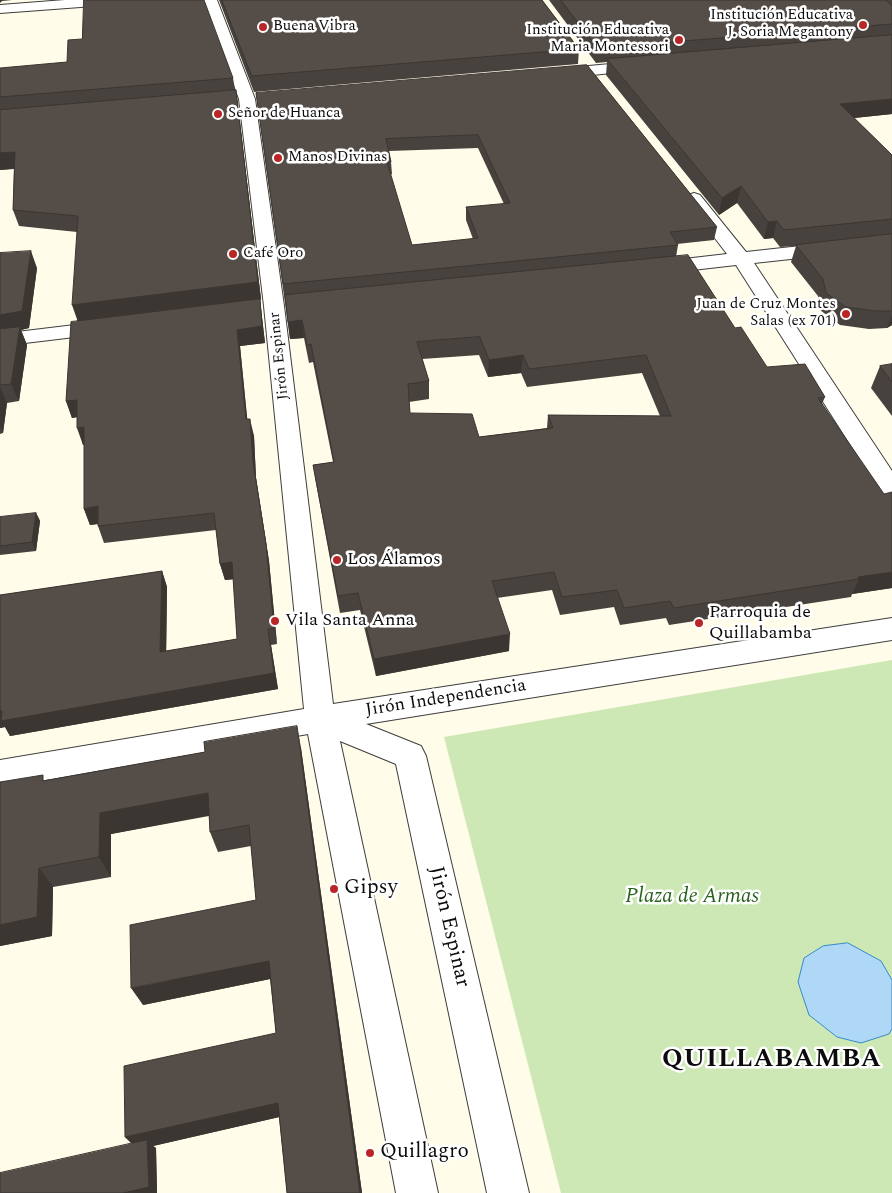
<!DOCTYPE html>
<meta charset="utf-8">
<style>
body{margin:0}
canvas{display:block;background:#fffce9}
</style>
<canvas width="892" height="1193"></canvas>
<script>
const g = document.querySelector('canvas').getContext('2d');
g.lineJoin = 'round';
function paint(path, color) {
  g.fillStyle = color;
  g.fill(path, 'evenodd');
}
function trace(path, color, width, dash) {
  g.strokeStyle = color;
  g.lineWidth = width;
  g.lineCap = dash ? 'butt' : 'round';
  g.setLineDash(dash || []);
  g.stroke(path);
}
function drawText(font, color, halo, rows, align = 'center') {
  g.font = font + ' Spectral,serif';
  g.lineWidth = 5;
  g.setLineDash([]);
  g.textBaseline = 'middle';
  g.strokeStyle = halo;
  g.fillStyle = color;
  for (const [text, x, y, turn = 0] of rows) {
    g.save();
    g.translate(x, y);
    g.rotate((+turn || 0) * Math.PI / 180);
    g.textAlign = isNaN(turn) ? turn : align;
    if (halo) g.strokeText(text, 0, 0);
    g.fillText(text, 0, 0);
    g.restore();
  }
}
paint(new Path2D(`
 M 892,660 L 892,1193 L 561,1193 L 444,737 Z`), '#cde8b4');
const water = new Path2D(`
 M 848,943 L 881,961 L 892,980 L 892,1029 L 889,1034 L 861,1043 L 837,1037 L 809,1015 L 798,982 L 804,958 L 823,946 Z`);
paint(water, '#afd8f6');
trace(water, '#368acc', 1);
const minor = new Path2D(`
 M 65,0 L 128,0 L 121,4 L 0,13 L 0,5 Z
 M 203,0 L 217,0 L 255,99 L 284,306 L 333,704 L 892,618 L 892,640 L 366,724 L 421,746 L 426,756 L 529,1193 L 487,1193 L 396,764 L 340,741 L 438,1193 L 396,1193 L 308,734 L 0,788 L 0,760 L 304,709 L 264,306 L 239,99 Z
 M 644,61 L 649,63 L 652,66 L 649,69 L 555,79 L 547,74 L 555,69 Z
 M 694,193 L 700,195 L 746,252 L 892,236 L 892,248 L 754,263 L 892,471 L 892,499 L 883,496 L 736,265 L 658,274 L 651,272 L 648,268 L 651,264 L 658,262 L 727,254 L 685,199 L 688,195 Z
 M 108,321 L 116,322 L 119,327 L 116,332 L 0,346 L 0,334 Z`);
trace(minor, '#3e3e3e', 2);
paint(minor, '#fff');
paint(new Path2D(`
 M 219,0 L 542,0 L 579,49 L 578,64 L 254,92 Z
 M 549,0 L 892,0 L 892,114 L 854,118 L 892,155 L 892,325 L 887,328 L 869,329 L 840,325 L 820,310 L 818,296 L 791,262 L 796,246 L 780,247 L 773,238 L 764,239 L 737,203 L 719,215 L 606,75 L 607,62 L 596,63 Z
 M 587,65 L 717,227 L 714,240 L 677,244 L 678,245 L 676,257 L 767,367 L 825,397 L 822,404 L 892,588 L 852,594 L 851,597 L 669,625 L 666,618 L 620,625 L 614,607 L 560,615 L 552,590 L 497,598 L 509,651 L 376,676 L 360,610 L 340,613 L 316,483 L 313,465 L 333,462 L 313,362 L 309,363 L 304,338 L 290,339 L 256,93 ZM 478,148 L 504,204 L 466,207 L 466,220 L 473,239 L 412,245 L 390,175 L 392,174 L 391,162 L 389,151 ZM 479,355 L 488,377 L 521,373 L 527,387 L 642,373 L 660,416 L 548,415 L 547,428 L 479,437 L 410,413 L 409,402 L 429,399 L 429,381 L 422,359 Z
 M 0,68 L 233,78 L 238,106 L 261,299 L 260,300 L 265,343 L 240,346 L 247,419 L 254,436 L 256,478 L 269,561 L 277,644 L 271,645 L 278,689 L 10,736 L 5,727 L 0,728 L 0,595 L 162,571 L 167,587 L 166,651 L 237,639 L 234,579 L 225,580 L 220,564 L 216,530 L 104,543 L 98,526 L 98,524 L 90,525 L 84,509 L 84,444 L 83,445 L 77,417 L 72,418 L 66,401 L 77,321 L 77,232 L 19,226 L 13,210 L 14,169 L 0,170 Z
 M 0,253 L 37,268 L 29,328 L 21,330 L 27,345 L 19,401 L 7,403 L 3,433 L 0,434 Z
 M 892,364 L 892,416 L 871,388 L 880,366 Z
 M 36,513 L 40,521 L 36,551 L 0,555 L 0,517 Z
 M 301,748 L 362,1193 L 287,1193 L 279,1117 L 153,1146 L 156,1148 L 157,1193 L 0,1193 L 132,1144 L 125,1137 L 276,1033 L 270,979 L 143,1005 L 256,900 L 251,846 L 218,852 L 210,832 L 209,816 L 111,834 L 111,877 L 53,887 L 52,936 L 0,946 L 0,782 L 46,780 Z`), '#48423e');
paint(new Path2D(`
 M 0,0 L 12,0 L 2,1 L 0,3 Z
 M 236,90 L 261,299 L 260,300 L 265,343 L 240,346 L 249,436 L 78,322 L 72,305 Z
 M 892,99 L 892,114 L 835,120 L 840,104 Z
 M 15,152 L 20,168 L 0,170 L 0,153 Z
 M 741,186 L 737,203 L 719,215 L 722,198 Z
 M 777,221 L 773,238 L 764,239 L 768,222 Z
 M 31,251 L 37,268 L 29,328 L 21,330 L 27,345 L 19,401 L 11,384 L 0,334 L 0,315 Z
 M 892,316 L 892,325 L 887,328 Z
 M 302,320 L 304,338 L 290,339 L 288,322 Z
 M 523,355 L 521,373 L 488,377 L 489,360 Z
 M 0,387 L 7,403 L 3,433 L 0,427 Z
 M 77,400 L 83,416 L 72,418 L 66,401 Z
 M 250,419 L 254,436 L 256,478 L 269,561 L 277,644 L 274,628 L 253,462 Z
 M 84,427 L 90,444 L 83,445 L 77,428 Z
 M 98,506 L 104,523 L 90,525 L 84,509 Z
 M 36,513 L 40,521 L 36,551 L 32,542 Z
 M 232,562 L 236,579 L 225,580 L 220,564 Z
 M 162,571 L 167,587 L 166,668 L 160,652 Z
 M 892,572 L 892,588 L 852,594 L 859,579 L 858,577 Z
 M 268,629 L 271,645 L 278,689 L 10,736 L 5,727 L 0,728 L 0,711 L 2,711 L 7,720 Z
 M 510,634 L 509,651 L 376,676 L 374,659 Z
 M 297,726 L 301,748 L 362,1193 L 360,1193 Z
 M 208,793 L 215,814 L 111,834 L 111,877 L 99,857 L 100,813 Z
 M 39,868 L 53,887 L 52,936 L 0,946 L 0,925 Z
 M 269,961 L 275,978 L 143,1005 L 131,988 Z
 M 278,1103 L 284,1116 L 153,1146 L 156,1148 L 157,1193 L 123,1193 L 138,1149 L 125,1137 Z`), '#3b3632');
const building = new Path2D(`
 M 84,0 L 204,0 L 233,78 L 0,97 L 0,68 L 67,62 L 68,40 L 82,39 Z
 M 222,0 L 542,0 L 579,49 L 252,76 Z
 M 561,0 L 885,0 L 892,5 L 892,24 L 598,48 Z
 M 892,35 L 892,99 L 840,104 L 892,155 L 892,219 L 784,230 L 777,221 L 768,222 L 741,186 L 722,198 L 607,59 Z
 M 587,65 L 717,227 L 670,232 L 678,245 L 283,284 L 256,93 ZM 478,135 L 510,203 L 466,207 L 478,238 L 412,245 L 387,162 L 391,162 L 386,139 Z
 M 236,90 L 258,282 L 72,305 L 78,216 L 13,210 L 15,152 L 0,153 L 0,110 Z
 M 892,234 L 892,311 L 875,311 L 846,307 L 826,293 L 823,279 L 796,245 Z
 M 31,251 L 22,311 L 0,315 L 0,253 Z
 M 688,255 L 735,328 L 741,327 L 767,367 L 805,364 L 825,397 L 818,398 L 884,494 L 892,492 L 892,572 L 858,577 L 859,579 L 674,608 L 670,601 L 624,608 L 617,590 L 562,597 L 554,572 L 492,581 L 510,634 L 374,659 L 358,593 L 338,596 L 313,465 L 334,462 L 311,344 L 307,345 L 302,320 L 288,322 L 285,295 ZM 480,337 L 489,360 L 523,355 L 529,369 L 646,355 L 671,416 L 548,415 L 553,428 L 479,437 L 472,414 L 410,413 L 408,384 L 429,381 L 417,342 Z
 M 260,299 L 262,326 L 237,330 L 246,419 L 250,419 L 253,462 L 266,544 L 274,628 L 268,629 L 274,673 L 1,721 L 2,711 L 0,711 L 0,595 L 162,571 L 160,652 L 237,639 L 232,562 L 220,564 L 214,513 L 98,526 L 98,506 L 84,509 L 84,427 L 77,428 L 77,400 L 66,401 L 71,322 Z
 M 20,327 L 11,384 L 0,385 L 0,329 Z
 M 892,364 L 892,382 L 880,366 Z
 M 36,513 L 32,542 L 0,546 L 0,517 Z
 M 297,726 L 360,1193 L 287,1193 L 278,1103 L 125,1137 L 124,1066 L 276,1033 L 269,961 L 131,988 L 130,925 L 256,900 L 249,825 L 210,832 L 208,793 L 100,813 L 99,857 L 39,868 L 37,917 L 0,925 L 0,782 L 43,775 L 43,781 L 205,752 L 204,742 Z
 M 147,1140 L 149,1187 L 123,1193 L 0,1193 L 0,1173 Z`);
paint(building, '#544d48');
trace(building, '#3b3632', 1);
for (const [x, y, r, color] of [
 [863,25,5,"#ba2525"],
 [263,27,5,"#ba2525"],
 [679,40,5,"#ba2525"],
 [218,114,5,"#ba2525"],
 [278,158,5,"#ba2525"],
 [233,254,5,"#ba2525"],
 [846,314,5,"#ba2525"],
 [337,560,5,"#ba2525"],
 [275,621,5,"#ba2525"],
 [699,623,5,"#ba2525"],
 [334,889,5,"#ba2525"],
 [370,1153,5,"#ba2525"]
]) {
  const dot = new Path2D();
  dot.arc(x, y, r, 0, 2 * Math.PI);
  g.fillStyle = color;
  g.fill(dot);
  trace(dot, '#fff', 2);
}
drawText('15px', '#0b0b0b', '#fff', [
 ["Institución Educativa",853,16,"right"],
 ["J. Soria Megantony",853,33,"right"],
 ["Buena Vibra",273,27],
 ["Institución Educativa",669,31,"right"],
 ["Maria Montessori",669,48,"right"],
 ["Señor de Huanca",228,114],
 ["Manos Divinas",288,158],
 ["Café Oro",243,254],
 ["Juan de Cruz Montes",836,305,"right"],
 ["Salas (ex 701)",836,322,"right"]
], 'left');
drawText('15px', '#0b0b0b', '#fff', [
 ["Jirón Espinar",280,356,-96]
]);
drawText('18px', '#0b0b0b', '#fff', [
 ["Los Álamos",347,560],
 ["Parroquia de",709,613],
 ["Quillabamba",709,634],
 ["Vila Santa Anna",285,621]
], 'left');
drawText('18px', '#0b0b0b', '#fff', [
 ["Jirón Independencia",446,699,-9]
]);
drawText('21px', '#0b0b0b', '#fff', [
 ["Gipsy",344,889],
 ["Quillagro",380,1153]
], 'left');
drawText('italic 21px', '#28621d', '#fff', [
 ["Plaza de Armas",692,898]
]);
drawText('21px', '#0b0b0b', '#fff', [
 ["Jirón Espinar",448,927,77]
]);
g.letterSpacing = '1px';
drawText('bold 26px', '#0b0b0b', '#fff', [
 ["QUILLABAMBA",772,1061]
]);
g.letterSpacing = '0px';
</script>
